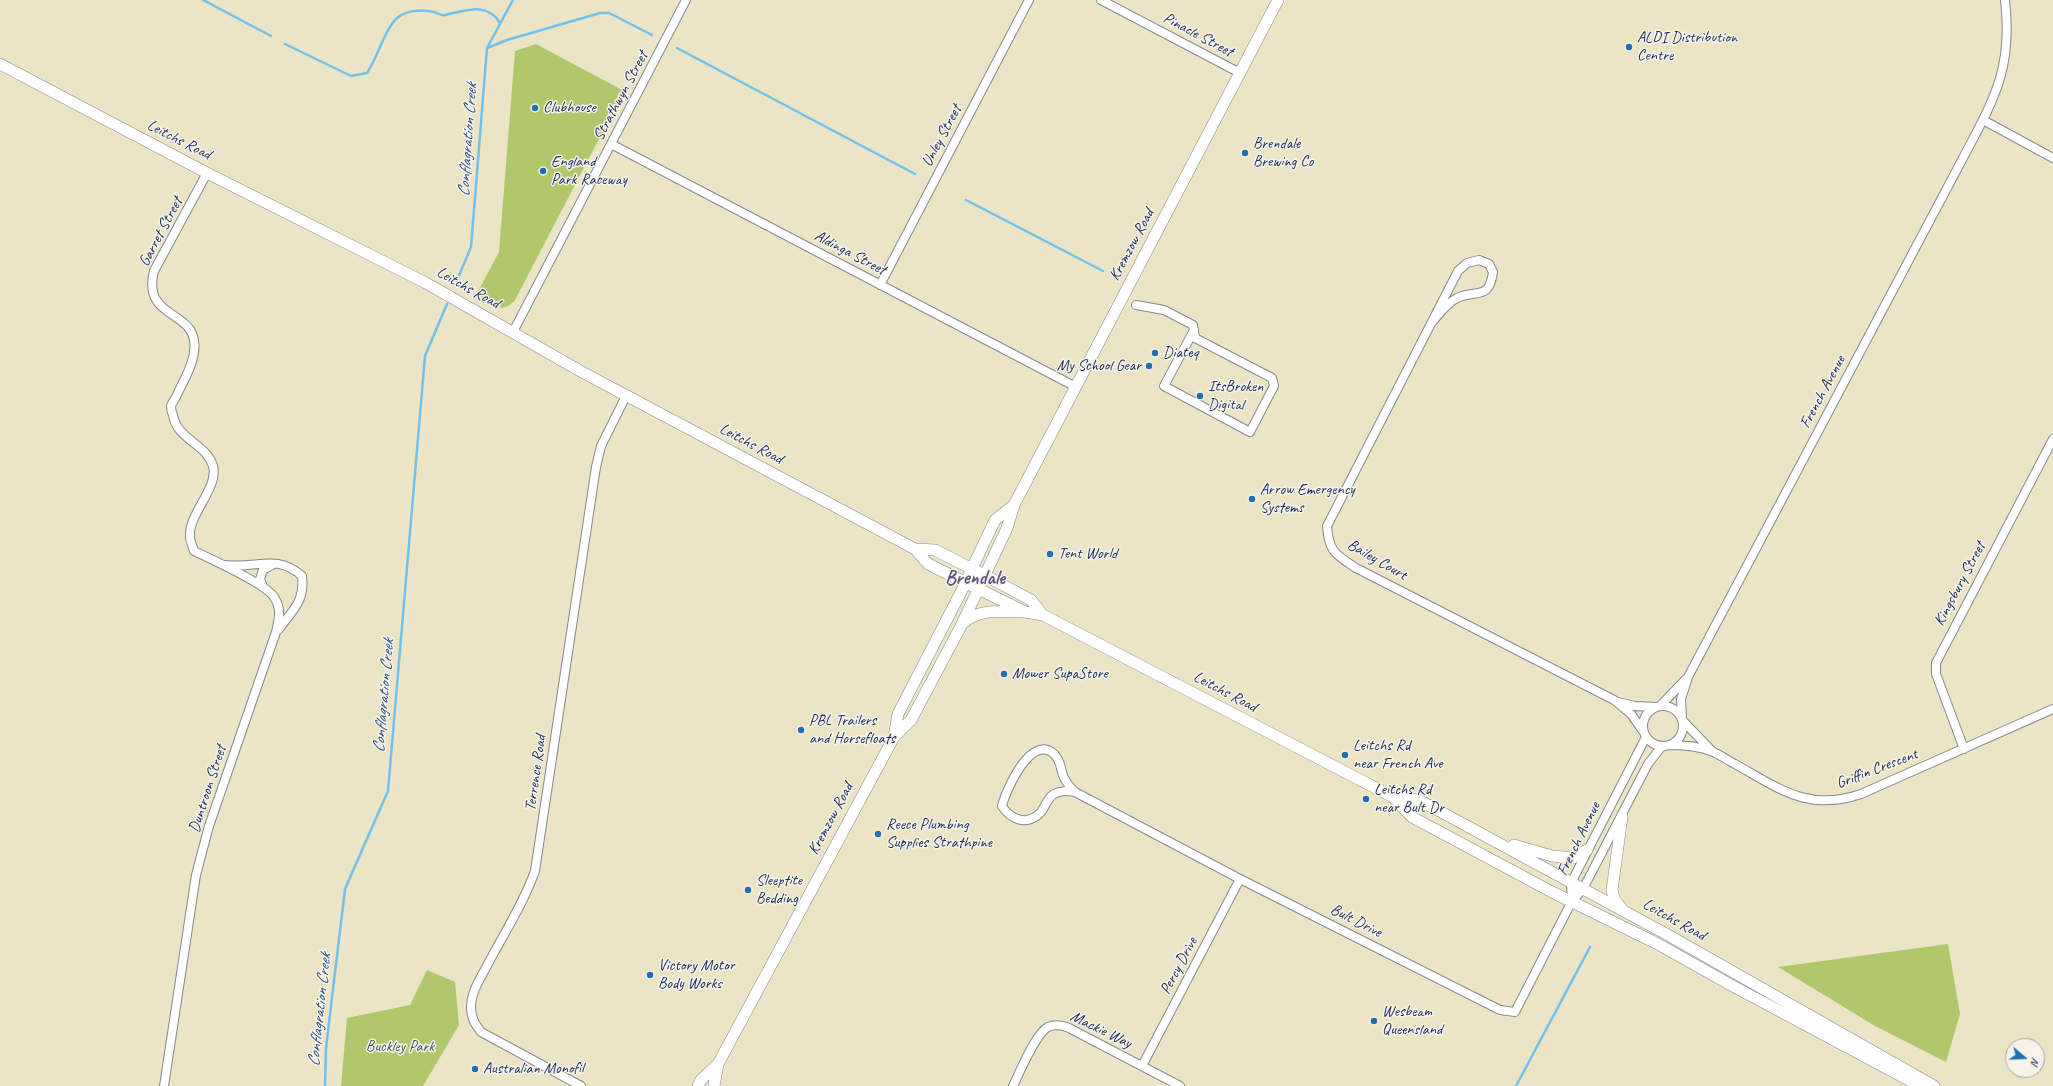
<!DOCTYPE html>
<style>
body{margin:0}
#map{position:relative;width:2053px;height:1086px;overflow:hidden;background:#ebe4c5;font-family:Caveat,sans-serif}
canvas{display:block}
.north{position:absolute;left:2005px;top:1038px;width:40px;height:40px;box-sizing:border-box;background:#f7f3e8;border:1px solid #9fa5b1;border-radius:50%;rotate:109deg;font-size:11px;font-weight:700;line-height:16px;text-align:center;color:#1b2f5e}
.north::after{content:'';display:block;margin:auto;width:14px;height:18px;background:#1f6fb2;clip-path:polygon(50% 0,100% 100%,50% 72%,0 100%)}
</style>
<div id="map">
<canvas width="2053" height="1086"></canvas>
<div class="north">N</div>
</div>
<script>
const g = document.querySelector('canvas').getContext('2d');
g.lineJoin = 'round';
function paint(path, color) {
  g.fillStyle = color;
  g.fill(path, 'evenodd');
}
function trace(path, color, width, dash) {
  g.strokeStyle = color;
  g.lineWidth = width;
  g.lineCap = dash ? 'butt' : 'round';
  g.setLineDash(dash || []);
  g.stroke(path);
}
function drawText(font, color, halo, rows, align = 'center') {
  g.font = font + ' Caveat,sans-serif';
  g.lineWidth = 3;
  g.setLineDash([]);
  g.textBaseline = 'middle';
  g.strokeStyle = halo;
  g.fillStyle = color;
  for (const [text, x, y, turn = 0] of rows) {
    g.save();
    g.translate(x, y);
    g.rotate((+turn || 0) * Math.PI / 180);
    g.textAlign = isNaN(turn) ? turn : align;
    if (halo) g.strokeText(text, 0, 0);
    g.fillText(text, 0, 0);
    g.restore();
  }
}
paint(new Path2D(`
 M 536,44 L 624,91 L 515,300 C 503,315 488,304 475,297 L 499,252 L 515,51 Z
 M 1948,944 L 1960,1014 L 1946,1062 L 1875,1026 L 1778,967 Z
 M 427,970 L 455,982 L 459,1025 L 423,1086 L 341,1086 L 347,1018 L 410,1005 Z`), '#b1c76c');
trace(new Path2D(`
 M 203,0 L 271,36
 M 285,44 L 351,76 L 367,73 C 378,57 382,36 394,21 C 403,10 421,9 434,12 C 437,13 442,16 445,15 C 465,11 487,1 500,23
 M 487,48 L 507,40 L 600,13 L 609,13 L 652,35
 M 677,48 L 915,174
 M 966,200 L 1103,271
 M 455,285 L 471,247 L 487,48 L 513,0
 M 325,1086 L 326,1048 L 345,889 L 388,791 L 425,356 L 447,304
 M 1516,1086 L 1590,947`), '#70c1ec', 2.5);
const street = new Path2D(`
 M 1101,0 L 1240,73
 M 1983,120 L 2053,158
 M 611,144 L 1076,387
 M 880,285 L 1029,0
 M 1136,305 L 1164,310 L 1193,325 L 1195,338 L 1272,378 L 1274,386 L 1250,432 L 1164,386 L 1194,330
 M 1432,322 C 1440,313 1447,303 1457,298 C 1477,289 1489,301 1493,272 L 1489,264 L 1479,260 L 1467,263 L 1458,271 L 1327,526 C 1329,552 1335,554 1356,568 L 1614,700 L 1631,714 L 1643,731
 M 513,332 L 686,0
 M 226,565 C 257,569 276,553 302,576 C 305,602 293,609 279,629
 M 263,587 L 260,579 L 263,570 L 272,565
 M 1618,702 L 1635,706 L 1655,707
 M 1661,705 L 1686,679
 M1643 726a20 20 0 1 1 40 0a20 20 0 1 1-40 0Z
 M 1682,719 L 1681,699 L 1688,677 L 1963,158 C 1994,99 2013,69 2005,0
 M 1684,722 L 1711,750
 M 1669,745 C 1683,745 1698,746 1711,751 C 1719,754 1727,760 1735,764 C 1780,789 1808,812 1861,794 L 2053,709
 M 1964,749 L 1936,674 L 1936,663 L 2053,439
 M 1075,792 C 1068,791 1061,790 1054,794 C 1046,799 1045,809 1039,814 C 1026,826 1010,819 1002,806 C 1006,790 1032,731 1055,755 C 1061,762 1060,767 1063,775 C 1065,782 1070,787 1075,792 L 1240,879 L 1500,1010 L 1515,1012 L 1572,901 L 1583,889 L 1648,764 L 1662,746
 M 1572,901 L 1571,883 L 1646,737
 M 1142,1066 L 1240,879
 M 164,1086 L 196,875 L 209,826 L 276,632 C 279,619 282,609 274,597 C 266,584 211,559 194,551 C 193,547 190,541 190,537 C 188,514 219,488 213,466 C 206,443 177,440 173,415 C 172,413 171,409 171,406 C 172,403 175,399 177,395 C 184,379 197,360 194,341 C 191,311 142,317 154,271 L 207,173
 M 581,1086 L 481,1032 C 475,1024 471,1018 471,1007 C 471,991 482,976 489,962 C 505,932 524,902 535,871 L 596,467 L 601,446 L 626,396
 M 1013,1086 C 1020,1072 1035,1034 1048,1027 C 1055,1024 1062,1025 1069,1028 L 1180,1086`);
const secondary = new Path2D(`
 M 0,64 L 207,173 L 426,283 L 582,372 L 915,549 L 928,564 L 1025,612 L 1043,615 L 1393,797 L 1412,817 L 1552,892 L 1658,944 L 1729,984 L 1920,1086
 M 915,549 L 935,550 L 984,575 L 1031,600 L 1043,615
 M 963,623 C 979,608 1002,612 1023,612
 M 894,737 L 898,714 L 960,594 L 995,520 L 1014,505
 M 1393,797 L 1419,800 L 1668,935 L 1934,1086
 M 1622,817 L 1612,890 L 1614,899 L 1622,909
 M 1514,845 L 1552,856 L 1573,858 L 1587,850
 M 698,1086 L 701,1080 L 718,1064
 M 714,1086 L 718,1064 L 894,737 L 911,720 L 961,626 L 1007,528 L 1014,505 L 1278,0`);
trace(street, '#838a92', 10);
trace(secondary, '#838a92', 12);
trace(street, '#fff', 8);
trace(secondary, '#fff', 11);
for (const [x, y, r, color] of [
 [1629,47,4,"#1f6fb2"],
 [535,108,4,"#1f6fb2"],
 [1245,153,4,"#1f6fb2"],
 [543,171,4,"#1f6fb2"],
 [1155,353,4,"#1f6fb2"],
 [1149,366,4,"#1f6fb2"],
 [1200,396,4,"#1f6fb2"],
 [1252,499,4,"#1f6fb2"],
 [1050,554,4,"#1f6fb2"],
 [1004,674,4,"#1f6fb2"],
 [801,730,4,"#1f6fb2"],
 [1345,755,4,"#1f6fb2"],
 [1366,799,4,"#1f6fb2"],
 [878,834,4,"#1f6fb2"],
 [748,890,4,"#1f6fb2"],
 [650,975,4,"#1f6fb2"],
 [1374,1021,4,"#1f6fb2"],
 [475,1069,4,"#1f6fb2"]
]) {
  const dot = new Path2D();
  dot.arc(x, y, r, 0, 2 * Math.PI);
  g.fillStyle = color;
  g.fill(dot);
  trace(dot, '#f7f3e8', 1.5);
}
drawText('16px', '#1b2f5e', '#f7f3e8', [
 ["Pinacle Street",1198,35,28],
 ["Strathwyn Street",621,96,-62],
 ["Unley Street",942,136,-62],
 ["Leitchs Road",179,140,27],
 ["Garret Street",161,232,-62],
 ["Kremzow Road",1132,245,-62],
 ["Aldinga Street",850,253,28],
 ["Leitchs Road",468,288,29],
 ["French Avenue",1823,392,-62],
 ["Leitchs Road",751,444,28],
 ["Bailey Court",1377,560,30],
 ["Kingsbury Street",1960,584,-62],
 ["Leitchs Road",1225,692,28],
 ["Griffin Crescent",1877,769,-21],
 ["Terrence Road",536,773,-82],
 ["Duntroon Street",208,789,-72],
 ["Kremzow Road",831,819,-62],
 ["French Avenue",1579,839,-64],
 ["Leitchs Road",1674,920,29],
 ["Bult Drive",1356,921,27],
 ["Percy Drive",1179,966,-62],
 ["Mackie Way",1101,1030,26]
]);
drawText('16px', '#1b2f5e', '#f7f3e8', [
 ["ALDI Distribution",1637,38],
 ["Centre",1637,56],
 ["Clubhouse",543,108],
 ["Brendale",1253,144],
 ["Brewing Co",1253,162],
 ["England",551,162],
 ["Park Raceway",551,180],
 ["Diateq",1163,353],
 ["My School Gear",1141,366,"right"],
 ["ItsBroken",1208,387],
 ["Digital",1208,405],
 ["Arrow Emergency",1260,490],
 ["Systems",1260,508],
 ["Tent World",1058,554],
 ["Mower SupaStore",1012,674],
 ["PBL Trailers",809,721],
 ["and Horsefloats",809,739],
 ["Leitchs Rd",1353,746],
 ["near French Ave",1353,764],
 ["Leitchs Rd",1374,790],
 ["near Bult Dr",1374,808],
 ["Reece Plumbing",886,825],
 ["Supplies Strathpine",886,843],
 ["Sleeptite",756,881],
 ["Bedding",756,899],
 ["Victory Motor",658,966],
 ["Body Works",658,984],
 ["Wesbeam",1382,1012],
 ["Queensland",1382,1030],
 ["Australian Monofil",483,1069]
], 'left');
drawText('16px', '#405562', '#f7f3e8', [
 ["Buckley Park",400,1047]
]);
drawText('italic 17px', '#305482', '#f7f3e8', [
 ["Conflagration Creek",468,140,-86],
 ["Conflagration Creek",384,696,-85],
 ["Conflagration Creek",320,1010,-84]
]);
drawText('bold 20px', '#5d5384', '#f7f3e8', [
 ["Brendale",975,579]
]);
</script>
